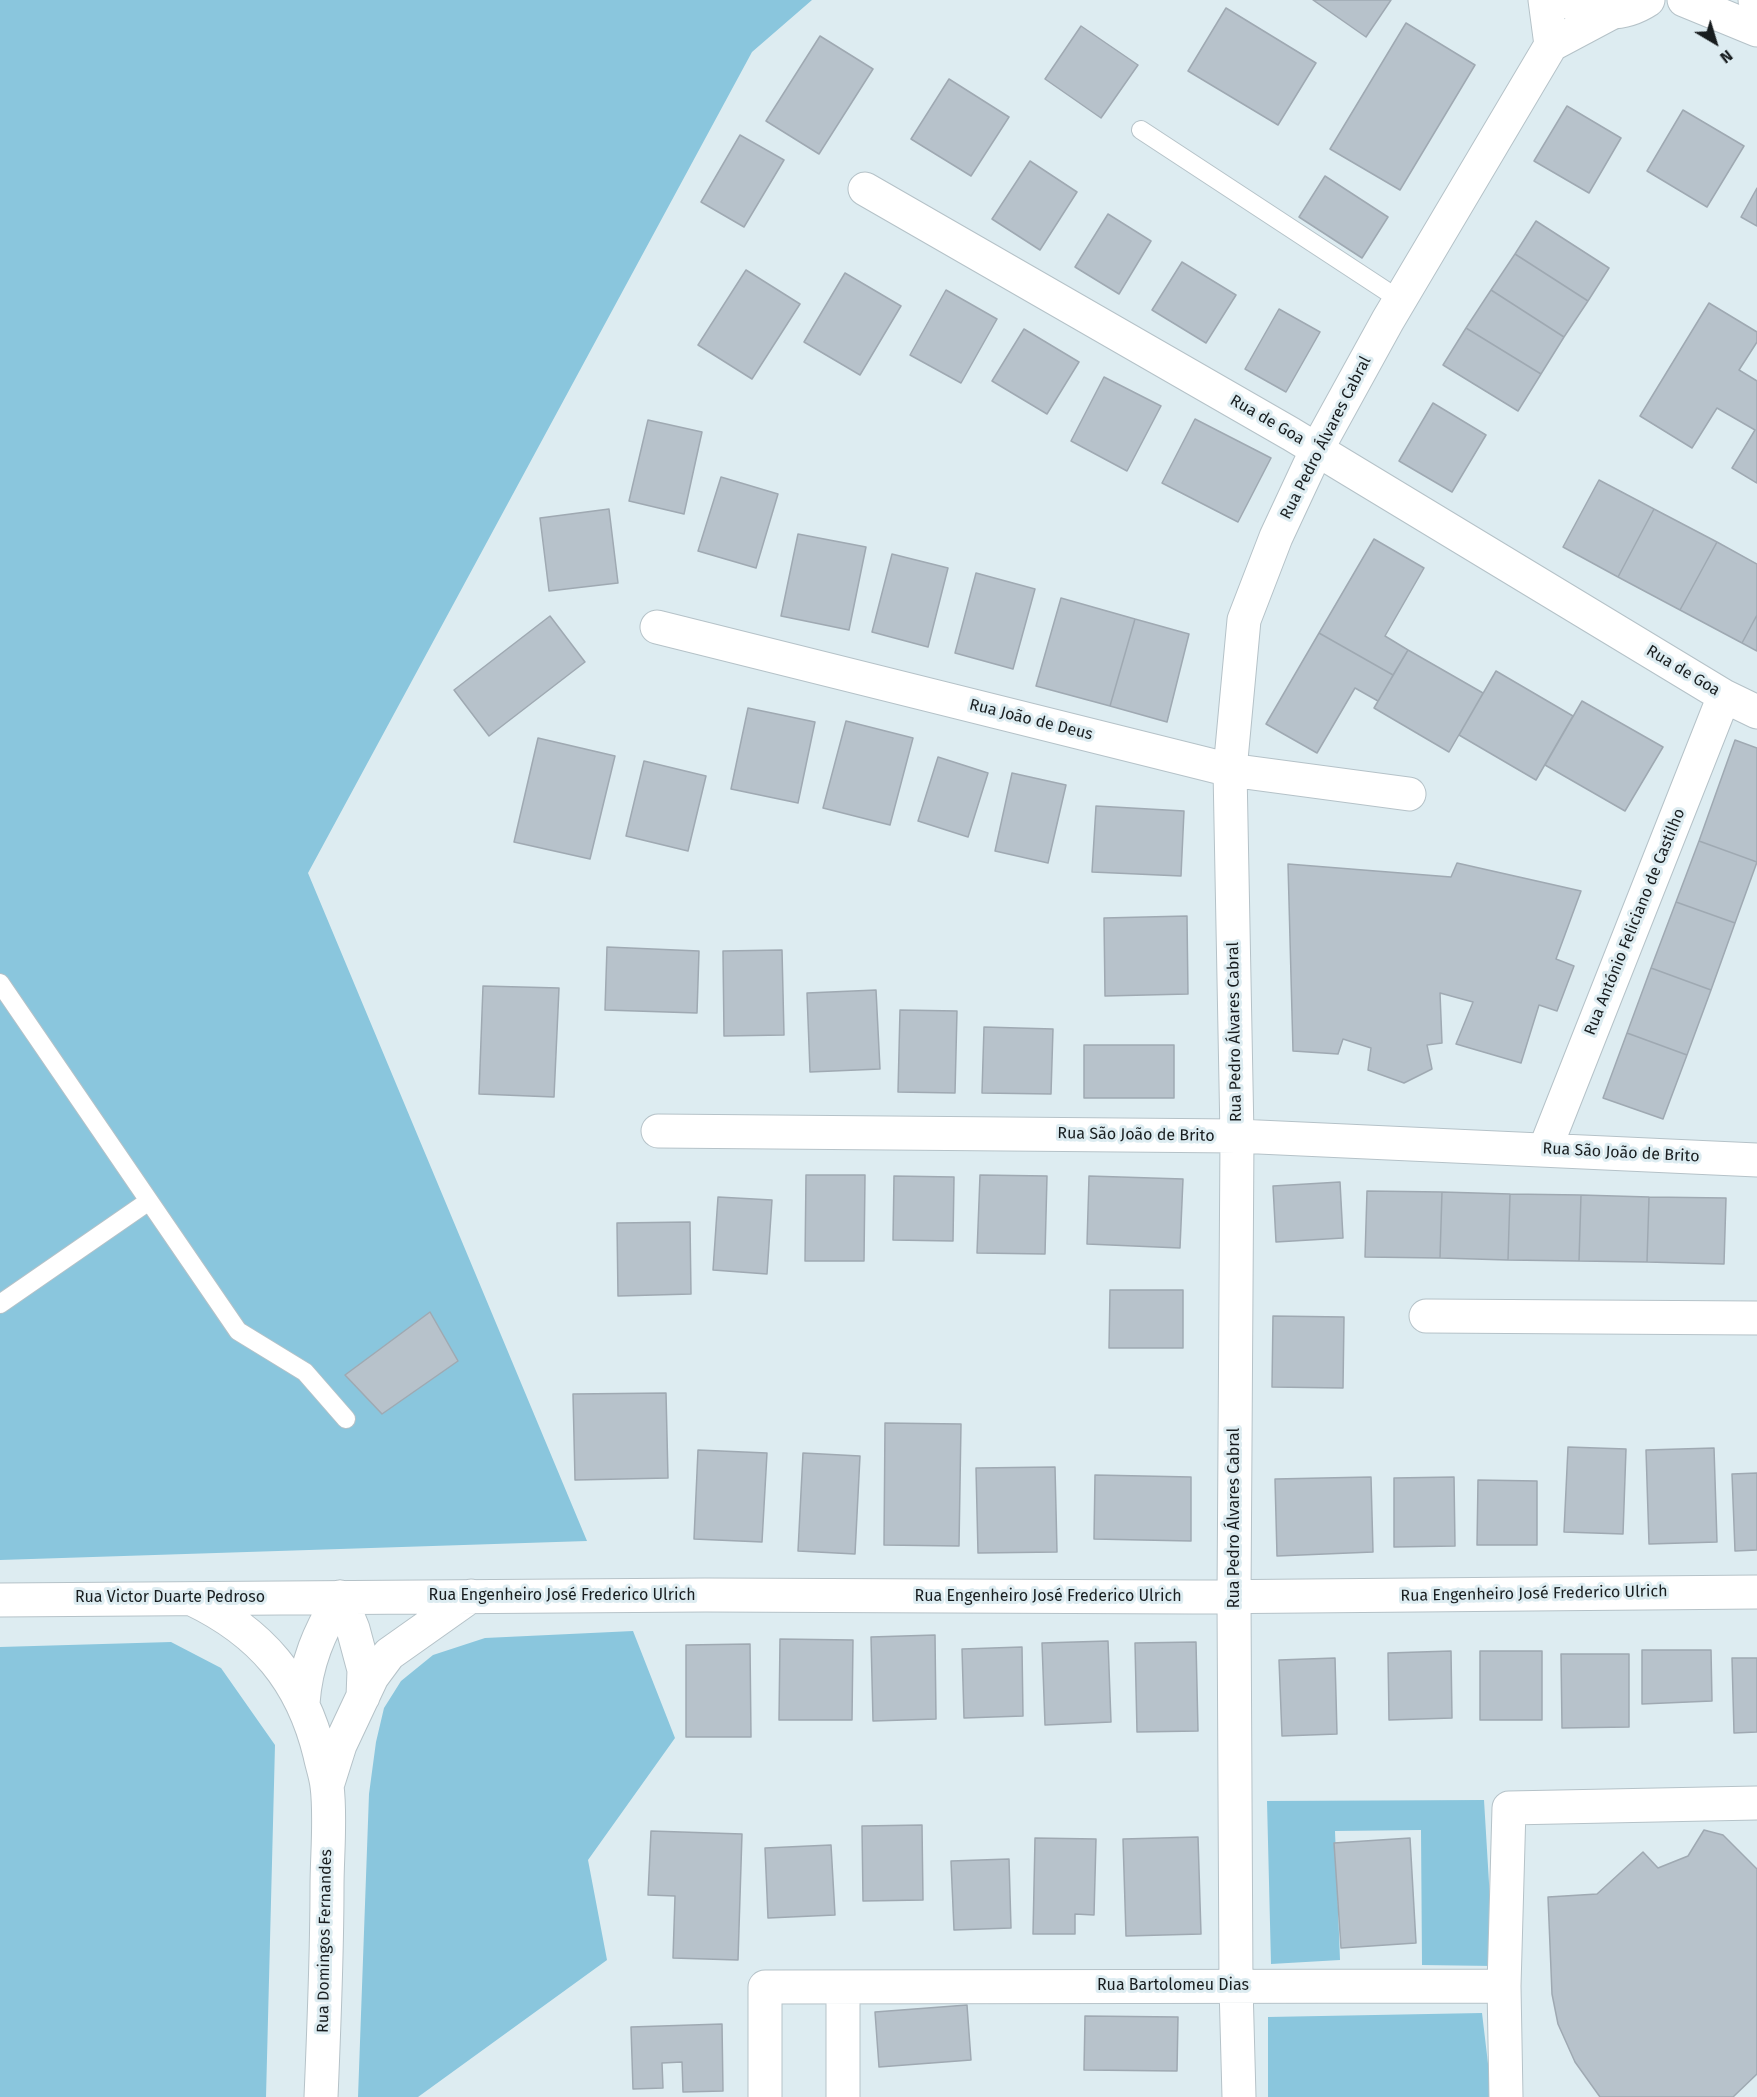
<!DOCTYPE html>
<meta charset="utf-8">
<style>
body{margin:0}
#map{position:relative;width:1757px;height:2097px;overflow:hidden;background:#ddecf1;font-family:"Fira Sans",sans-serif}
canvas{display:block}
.north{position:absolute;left:1685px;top:12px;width:60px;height:60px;-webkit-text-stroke:4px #ddecf1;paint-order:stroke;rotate:142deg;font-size:16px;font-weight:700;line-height:24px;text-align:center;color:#181d1f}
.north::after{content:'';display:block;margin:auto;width:21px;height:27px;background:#181d1f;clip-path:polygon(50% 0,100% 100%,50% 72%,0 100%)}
</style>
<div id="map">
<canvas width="1757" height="2097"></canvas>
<div class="north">N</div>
</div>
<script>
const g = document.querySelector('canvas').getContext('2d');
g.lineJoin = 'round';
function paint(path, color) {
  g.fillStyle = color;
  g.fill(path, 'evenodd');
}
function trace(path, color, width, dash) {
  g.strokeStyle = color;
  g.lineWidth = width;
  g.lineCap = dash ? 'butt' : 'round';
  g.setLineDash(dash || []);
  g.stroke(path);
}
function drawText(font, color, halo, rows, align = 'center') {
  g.font = font + ' "Fira Sans",sans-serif';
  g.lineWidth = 6;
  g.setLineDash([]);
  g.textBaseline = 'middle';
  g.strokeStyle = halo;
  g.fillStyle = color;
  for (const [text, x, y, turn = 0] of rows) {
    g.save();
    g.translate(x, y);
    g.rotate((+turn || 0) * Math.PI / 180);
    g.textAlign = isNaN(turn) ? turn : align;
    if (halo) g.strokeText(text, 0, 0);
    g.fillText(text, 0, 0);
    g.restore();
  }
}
paint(new Path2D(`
 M 0,0 L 812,0 L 752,52 L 308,873 L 587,1541 L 0,1560 Z
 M 633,1631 L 675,1738 L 588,1860 L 607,1960 L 418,2097 L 358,2097 L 369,1794 L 376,1742 L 384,1708 L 401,1681 L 433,1655 L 485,1638 Z
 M 171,1642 L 221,1668 L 275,1745 L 266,2097 L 0,2097 L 0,1647 Z
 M 1484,1800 L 1494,1966 L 1422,1965 L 1421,1830 L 1335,1831 L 1340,1960 L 1271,1964 L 1267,1801 Z
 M 1482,2013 L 1492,2097 L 1268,2097 L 1268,2017 Z`), '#8ac6dd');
const building = new Path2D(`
 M 1313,0 L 1391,0 L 1366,37 Z
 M 1226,8 L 1316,63 L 1278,125 L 1188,71 Z
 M 1406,23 L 1475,65 L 1400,190 L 1330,149 Z
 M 1081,26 L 1138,65 L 1101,118 L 1045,79 Z
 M 820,36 L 873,69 L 819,154 L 766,121 Z
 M 949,79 L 1009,117 L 971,176 L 911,139 Z
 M 1567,106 L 1621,138 L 1589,193 L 1534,161 Z
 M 1683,110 L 1744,146 L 1707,207 L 1647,171 Z
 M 740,135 L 784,160 L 744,227 L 701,202 Z
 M 1030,161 L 1077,192 L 1040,250 L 992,219 Z
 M 1325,176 L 1388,217 L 1362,258 L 1299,217 Z
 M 1757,188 L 1757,226 L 1741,217 Z
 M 1108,214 L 1151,241 L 1119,294 L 1075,267 Z
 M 1536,221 L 1609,268 L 1588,301 L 1515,254 Z
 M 1515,254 L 1588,301 L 1564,337 L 1491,290 Z
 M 1182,262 L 1236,295 L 1206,343 L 1152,310 Z
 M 746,270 L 800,304 L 752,379 L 698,345 Z
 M 845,273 L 901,306 L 860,375 L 804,342 Z
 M 946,290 L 997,319 L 961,383 L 910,355 Z
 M 1491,290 L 1564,337 L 1541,374 L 1466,328 Z
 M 1709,303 L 1757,332 L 1757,342 L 1739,370 L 1757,381 L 1757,483 L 1732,468 L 1755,430 L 1717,408 L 1692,448 L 1640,416 Z
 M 1279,309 L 1320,332 L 1286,392 L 1245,369 Z
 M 1466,328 L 1541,374 L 1518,411 L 1443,365 Z
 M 1024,329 L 1079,362 L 1047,414 L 992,381 Z
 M 1104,377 L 1161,406 L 1127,471 L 1071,441 Z
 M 1433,403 L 1486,435 L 1452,492 L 1399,461 Z
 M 1195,419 L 1271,458 L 1238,522 L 1162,483 Z
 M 648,420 L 702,432 L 684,514 L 629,501 Z
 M 721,477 L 778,494 L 756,568 L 698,551 Z
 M 1599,480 L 1654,509 L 1618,577 L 1563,547 Z
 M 609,509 L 618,583 L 549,591 L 540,518 Z
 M 1654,509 L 1717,542 L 1680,610 L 1618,577 Z
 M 798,534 L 866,547 L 849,630 L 781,616 Z
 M 1374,539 L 1424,568 L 1385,636 L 1408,650 L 1393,675 L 1319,633 Z
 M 1717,542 L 1757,564 L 1757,615 L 1742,643 L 1680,610 Z
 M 892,554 L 948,568 L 928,647 L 872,632 Z
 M 976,573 L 1035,589 L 1013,669 L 955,653 Z
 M 1061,598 L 1135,619 L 1110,706 L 1036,686 Z
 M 1757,615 L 1757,651 L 1742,643 Z
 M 550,616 L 585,662 L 489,736 L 454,690 Z
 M 1135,619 L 1189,634 L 1167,722 L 1110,706 Z
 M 1319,633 L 1393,675 L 1378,701 L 1355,688 L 1317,753 L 1266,724 Z
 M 1408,650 L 1483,693 L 1449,752 L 1374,708 Z
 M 1496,671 L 1573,716 L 1536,780 L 1459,735 Z
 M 1582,701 L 1663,747 L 1625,811 L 1545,765 Z
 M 748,708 L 815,722 L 798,803 L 731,789 Z
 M 846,721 L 913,738 L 890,825 L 823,808 Z
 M 538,738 L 615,756 L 590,859 L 514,842 Z
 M 1735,740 L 1757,748 L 1757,862 L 1699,841 Z
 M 938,757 L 988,773 L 968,837 L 918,821 Z
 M 644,761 L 706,776 L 688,851 L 626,836 Z
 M 1012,773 L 1066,785 L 1048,863 L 995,851 Z
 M 1096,806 L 1184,811 L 1181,876 L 1092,872 Z
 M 1699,841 L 1757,862 L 1735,923 L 1676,902 Z
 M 1457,863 L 1581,891 L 1556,959 L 1574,966 L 1557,1011 L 1539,1005 L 1521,1063 L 1456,1044 L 1473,1002 L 1440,993 L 1442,1043 L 1427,1045 L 1432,1069 L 1404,1083 L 1368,1070 L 1371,1048 L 1343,1039 L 1338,1054 L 1293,1051 L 1288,864 L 1451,877 Z
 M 1676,902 L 1735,923 L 1711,990 L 1651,968 Z
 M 1187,916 L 1188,994 L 1105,996 L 1104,918 Z
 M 607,947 L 699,951 L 697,1013 L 605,1010 Z
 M 782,950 L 784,1035 L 724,1036 L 723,951 Z
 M 1651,968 L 1711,990 L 1687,1055 L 1627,1033 Z
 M 483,986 L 559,988 L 554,1097 L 479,1094 Z
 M 876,990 L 880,1069 L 810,1072 L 807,993 Z
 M 900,1010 L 957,1011 L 955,1093 L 898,1092 Z
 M 984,1027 L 1053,1029 L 1051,1094 L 982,1093 Z
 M 1627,1033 L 1687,1055 L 1663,1119 L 1603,1098 Z
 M 1084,1045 L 1174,1045 L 1174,1098 L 1084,1098 Z
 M 806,1175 L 865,1175 L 864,1261 L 805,1261 Z
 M 980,1175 L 1047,1176 L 1045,1254 L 977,1253 Z
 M 894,1176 L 954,1177 L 953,1241 L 893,1240 Z
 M 1089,1176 L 1183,1179 L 1180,1248 L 1087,1244 Z
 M 1340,1182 L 1343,1238 L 1276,1242 L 1273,1186 Z
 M 1367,1191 L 1442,1192 L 1440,1258 L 1365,1257 Z
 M 1442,1192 L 1510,1194 L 1508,1260 L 1440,1258 Z
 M 1510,1194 L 1581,1195 L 1579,1261 L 1508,1260 Z
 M 1581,1195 L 1649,1197 L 1647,1262 L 1579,1261 Z
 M 718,1197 L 772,1200 L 767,1274 L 713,1270 Z
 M 1649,1197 L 1726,1198 L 1724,1264 L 1647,1262 Z
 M 690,1222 L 691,1294 L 618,1296 L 617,1223 Z
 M 1110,1290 L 1183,1290 L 1183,1348 L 1109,1348 Z
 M 430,1312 L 458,1361 L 382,1414 L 345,1375 Z
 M 1273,1316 L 1344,1317 L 1343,1388 L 1272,1387 Z
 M 666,1393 L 668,1478 L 575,1480 L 573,1394 Z
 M 885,1423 L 961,1424 L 959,1546 L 884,1545 Z
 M 1568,1447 L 1626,1449 L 1623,1534 L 1564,1532 Z
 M 1714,1448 L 1717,1542 L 1649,1544 L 1646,1450 Z
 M 698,1450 L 767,1453 L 762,1542 L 694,1539 Z
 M 803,1453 L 860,1456 L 855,1554 L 798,1551 Z
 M 1055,1467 L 1057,1552 L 978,1553 L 976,1468 Z
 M 1757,1473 L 1757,1550 L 1735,1551 L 1732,1474 Z
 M 1095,1475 L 1191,1477 L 1191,1541 L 1094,1539 Z
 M 1371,1477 L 1373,1552 L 1277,1556 L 1275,1479 Z
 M 1454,1477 L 1455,1546 L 1394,1547 L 1394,1478 Z
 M 1478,1480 L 1537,1481 L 1537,1545 L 1477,1545 Z
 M 935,1635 L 936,1719 L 873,1721 L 871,1637 Z
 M 780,1639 L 853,1640 L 852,1720 L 779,1720 Z
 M 1108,1641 L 1111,1722 L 1045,1725 L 1042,1643 Z
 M 1196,1642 L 1198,1731 L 1137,1732 L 1135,1643 Z
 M 750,1644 L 751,1737 L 686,1737 L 686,1645 Z
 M 1022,1647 L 1023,1716 L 964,1718 L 962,1649 Z
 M 1642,1650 L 1711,1650 L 1712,1701 L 1642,1704 Z
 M 1451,1651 L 1452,1718 L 1389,1720 L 1388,1653 Z
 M 1480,1651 L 1542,1651 L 1542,1720 L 1480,1720 Z
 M 1561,1654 L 1629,1654 L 1629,1727 L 1562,1728 Z
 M 1335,1658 L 1337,1734 L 1282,1736 L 1279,1660 Z
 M 1732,1658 L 1757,1658 L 1757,1732 L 1734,1733 Z
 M 922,1825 L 923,1900 L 863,1901 L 862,1826 Z
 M 1704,1830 L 1723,1835 L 1757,1869 L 1757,2074 L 1733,2097 L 1600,2097 L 1575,2062 L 1558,2024 L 1552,1994 L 1548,1897 L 1597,1894 L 1643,1852 L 1658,1868 L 1688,1856 Z
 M 651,1831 L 742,1834 L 738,1960 L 673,1958 L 675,1896 L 648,1895 Z
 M 1198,1837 L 1201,1934 L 1126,1936 L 1123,1839 Z
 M 1035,1838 L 1096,1839 L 1094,1915 L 1075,1914 L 1075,1934 L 1033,1934 Z
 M 1410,1838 L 1416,1943 L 1341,1948 L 1334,1843 Z
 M 831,1845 L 835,1915 L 768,1918 L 765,1848 Z
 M 1009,1859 L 1011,1928 L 954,1930 L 951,1861 Z
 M 967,2005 L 971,2060 L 879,2067 L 875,2012 Z
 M 1085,2016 L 1178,2017 L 1177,2071 L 1084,2070 Z
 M 722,2024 L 723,2091 L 683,2092 L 682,2062 L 662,2063 L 663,2088 L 633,2089 L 631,2027 Z`);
paint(building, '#b7c2cb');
trace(building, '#9fa9b2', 1.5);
const service = new Path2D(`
 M 1141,130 L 1400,300
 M 0,983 L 238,1331 L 305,1372 L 346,1419
 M 0,1304 L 149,1201`);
const minor = new Path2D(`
 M 1545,0 L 1551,45
 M 865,189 L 1291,434 L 1724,696 L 1757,712
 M 657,627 L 1230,770 L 1409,794
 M 658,1131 L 1237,1136 L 1757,1160
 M 1545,1149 L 1724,696
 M 1426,1316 L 1757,1318
 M 340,1597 L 353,1629 L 364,1670 L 363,1697
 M 192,1599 C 261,1632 302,1680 320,1755 C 322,1765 326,1776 327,1786 C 331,1817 327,1856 327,1887 C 327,1957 324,2027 321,2097
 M 0,1600 L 705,1595 L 1193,1597 L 1757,1592
 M 303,1703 C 306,1662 319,1633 340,1597
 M 327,1786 L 340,1745 L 372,1677 L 389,1654 L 471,1596
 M 765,2097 L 765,1987 L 1504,1986
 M 843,2097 L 843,1987
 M 1239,2097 L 1236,1986 L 1234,1597 L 1237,1136 L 1230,770 L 1244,620 L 1276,537 L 1317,449 L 1388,320 L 1551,45 L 1613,12
 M 1506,2097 L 1504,1986 L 1509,1808 L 1757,1803`);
const tertiary = new Path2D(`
 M 1563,0 C 1592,13 1619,19 1648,0
 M 1684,0 L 1757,30
 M 1755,0 L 1757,1`);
trace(service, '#b5c2c8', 20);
trace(minor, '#b5c2c8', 35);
trace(tertiary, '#b5c2c8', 35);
trace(service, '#fff', 18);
trace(minor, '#fff', 33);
trace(tertiary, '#fff', 33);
drawText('16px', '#181d1f', '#ddecf1', [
 ["Rua de Goa",1267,420,30],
 ["Rua Pedro Álvares Cabral",1326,438,-63],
 ["Rua de Goa",1683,671,31],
 ["Rua João de Deus",1031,720,14],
 ["Rua António Feliciano de Castilho",1635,922,-68],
 ["Rua Pedro Álvares Cabral",1235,1032,-91],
 ["Rua São João de Brito",1136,1135,1],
 ["Rua São João de Brito",1621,1153,3],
 ["Rua Pedro Álvares Cabral",1235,1518,-90],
 ["Rua Engenheiro José Frederico Ulrich",1534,1594,-1],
 ["Rua Engenheiro José Frederico Ulrich",562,1596],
 ["Rua Engenheiro José Frederico Ulrich",1048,1597],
 ["Rua Victor Duarte Pedroso",170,1598],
 ["Rua Domingos Fernandes",325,1941,-89],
 ["Rua Bartolomeu Dias",1173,1986]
]);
</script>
